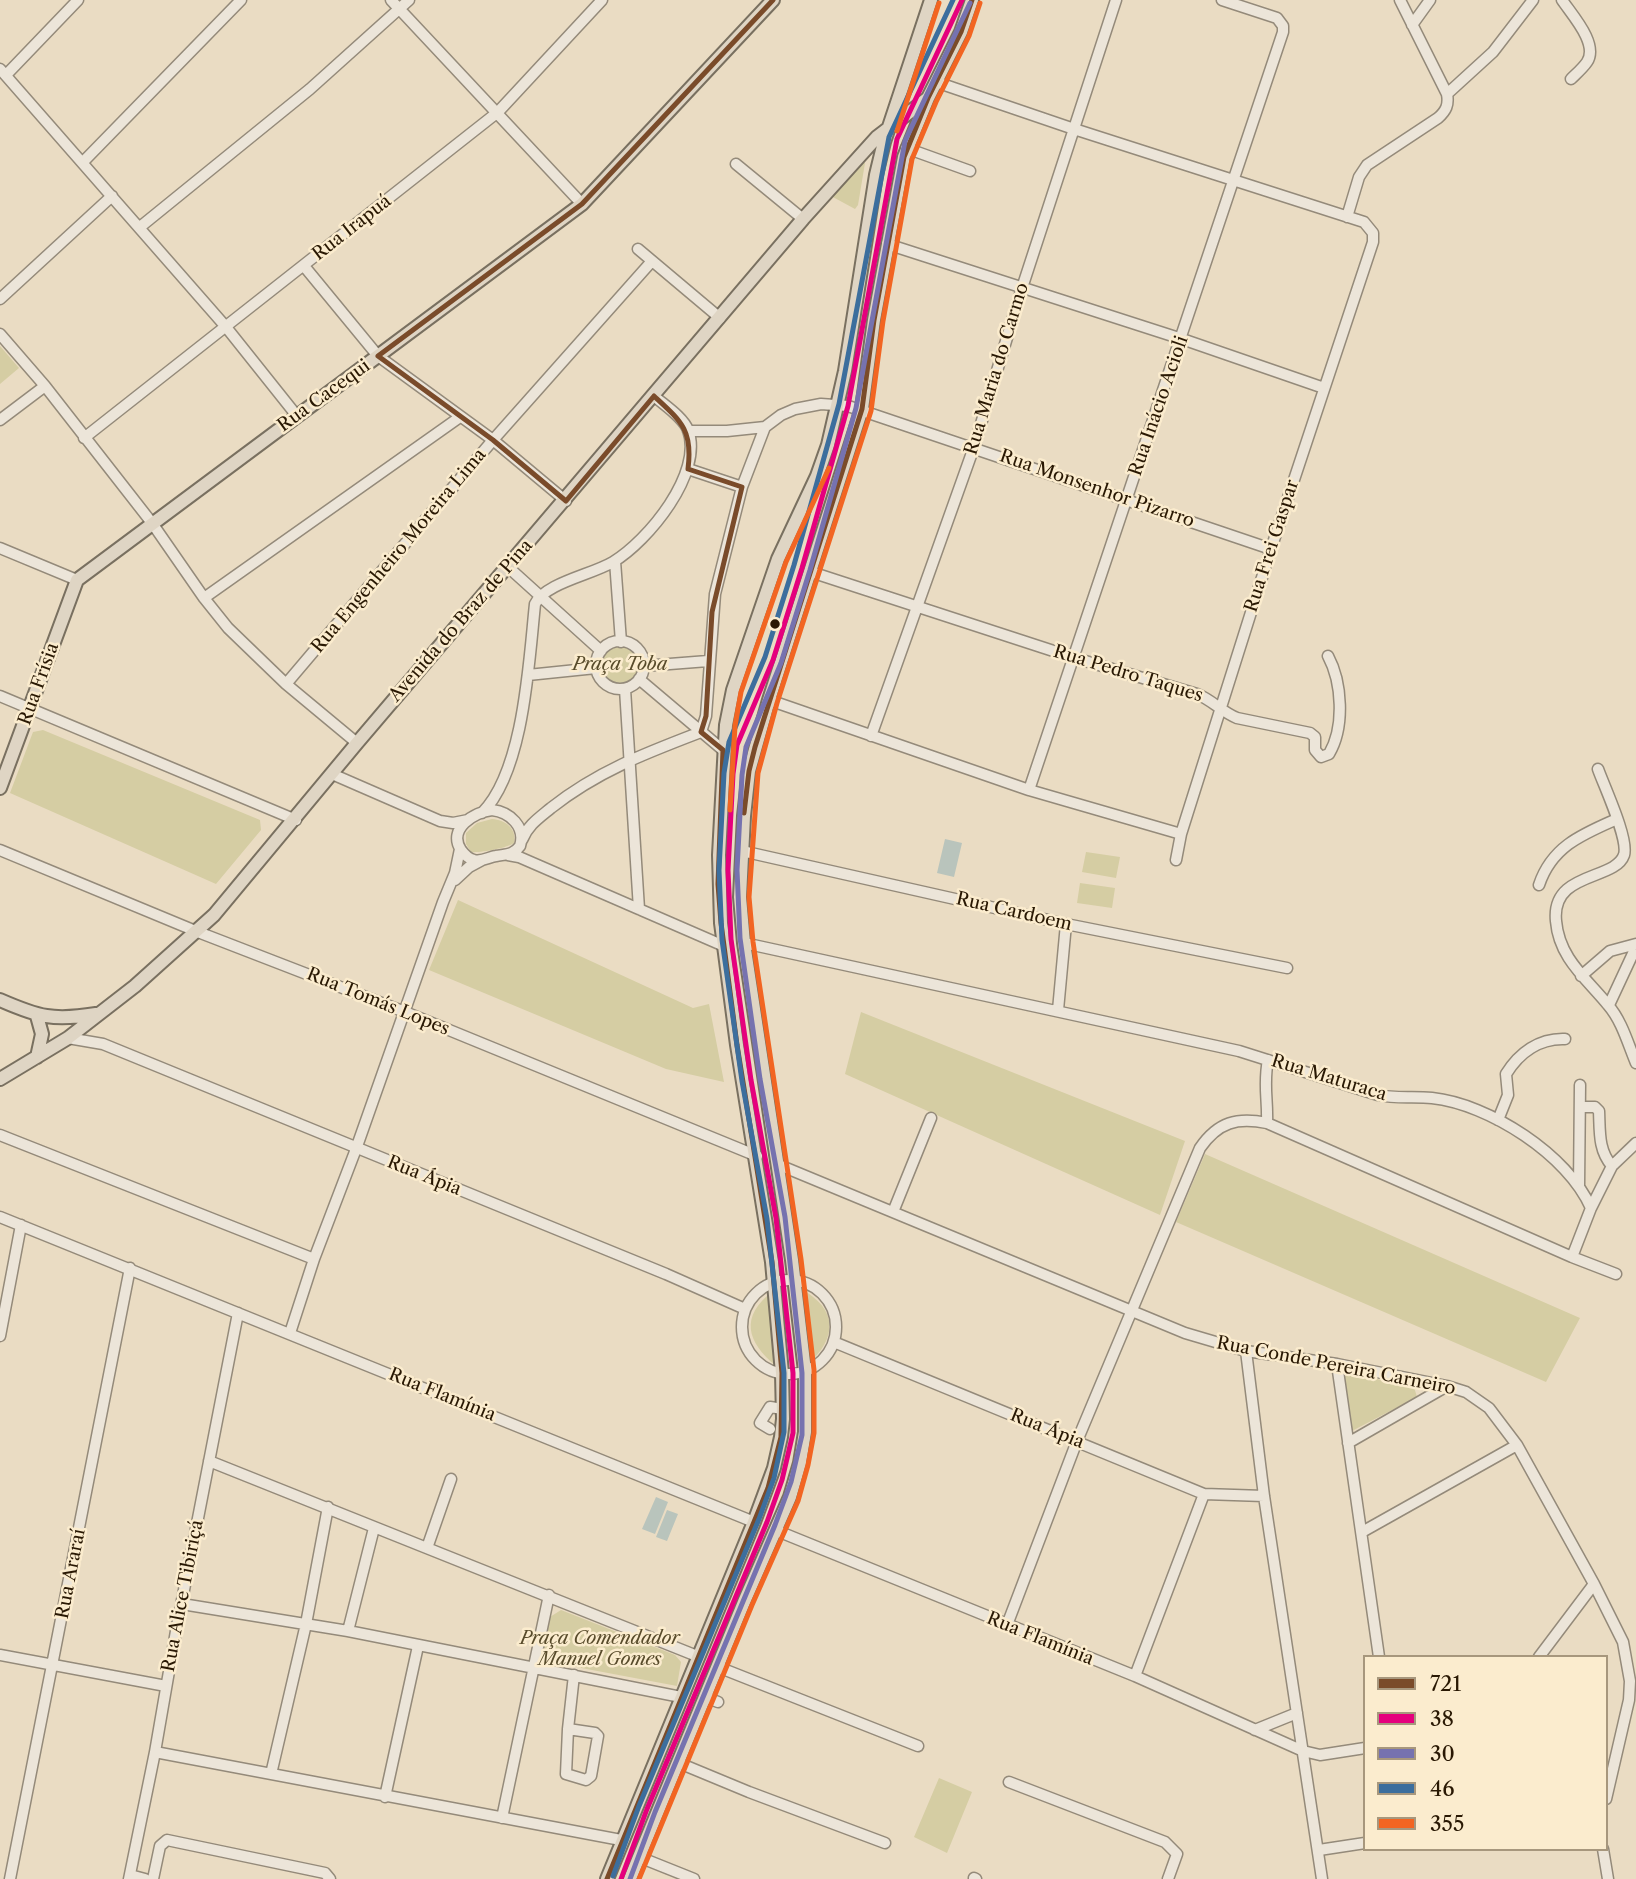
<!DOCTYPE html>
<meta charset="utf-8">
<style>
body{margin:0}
#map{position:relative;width:1636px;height:1879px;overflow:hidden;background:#eadcc3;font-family:"Libre Caslon Text",serif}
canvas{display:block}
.legend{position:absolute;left:1363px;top:1655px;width:245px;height:196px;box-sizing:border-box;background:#fbecce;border:2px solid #a7977d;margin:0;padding:9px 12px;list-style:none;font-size:21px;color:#291803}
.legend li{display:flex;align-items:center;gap:14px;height:35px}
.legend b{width:35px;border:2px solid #a7977d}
</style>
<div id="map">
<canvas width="1636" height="1879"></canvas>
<ul class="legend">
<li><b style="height:9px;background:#7a4b2a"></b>721</li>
<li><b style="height:9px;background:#e5007d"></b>38</li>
<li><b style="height:9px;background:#7672af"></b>30</li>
<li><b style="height:9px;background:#3c6e9d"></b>46</li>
<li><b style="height:9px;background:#f26522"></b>355</li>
</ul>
</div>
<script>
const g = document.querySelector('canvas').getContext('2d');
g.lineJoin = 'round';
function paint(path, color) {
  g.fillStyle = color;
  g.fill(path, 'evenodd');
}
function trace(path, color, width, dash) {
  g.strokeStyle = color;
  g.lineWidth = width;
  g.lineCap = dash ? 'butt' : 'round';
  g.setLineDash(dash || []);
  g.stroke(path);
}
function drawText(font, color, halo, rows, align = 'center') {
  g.font = font + ' "Libre Caslon Text",serif';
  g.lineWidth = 5;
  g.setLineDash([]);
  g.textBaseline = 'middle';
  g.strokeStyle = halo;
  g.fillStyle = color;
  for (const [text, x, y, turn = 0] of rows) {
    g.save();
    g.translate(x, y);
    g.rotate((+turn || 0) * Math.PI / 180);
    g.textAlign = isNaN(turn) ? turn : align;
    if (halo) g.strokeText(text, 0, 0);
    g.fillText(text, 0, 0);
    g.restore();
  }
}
paint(new Path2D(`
 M 860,160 L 865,163 L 858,205 L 855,209 L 831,196 Z
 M 0,346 L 19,368 L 0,384 Z
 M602 665a18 18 0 1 1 36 0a18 18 0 1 1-36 0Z
 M 43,730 L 260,820 L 261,830 L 216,884 L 10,793 L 33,732 Z
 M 492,819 C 505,820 517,828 514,843 C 507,848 480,853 471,852 L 466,844 L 466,833 L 477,823 Z
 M 1086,852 L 1120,857 L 1116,878 L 1082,872 Z
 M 1080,883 L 1115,888 L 1112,908 L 1077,903 Z
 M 458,900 L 693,1008 L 709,1004 L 724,1082 L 666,1069 L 429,970 Z
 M 861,1012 L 1185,1141 L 1160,1215 L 845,1074 Z
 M 1205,1154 L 1580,1318 L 1546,1382 L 1176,1222 Z
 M 801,1289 C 838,1309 838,1338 807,1365 Z
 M 773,1291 L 776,1366 C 747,1342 739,1317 773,1291 Z
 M 1349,1373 L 1414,1387 L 1417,1397 L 1350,1432 L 1341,1380 Z
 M 561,1610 L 675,1655 L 681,1662 L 677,1686 L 539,1660 L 550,1617 Z
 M 939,1778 L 972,1792 L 947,1853 L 914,1837 Z`), '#d5cda3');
paint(new Path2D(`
 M 945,839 L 962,843 L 954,877 L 937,873 Z
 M 656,1497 L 668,1502 L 655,1534 L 642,1529 Z
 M 667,1510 L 678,1514 L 667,1541 L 656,1537 Z`), '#b9c4bc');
const minor = new Path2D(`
 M 391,0 L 582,204
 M 1562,0 C 1572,15 1599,44 1587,62 C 1583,68 1576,74 1571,79
 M 1412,25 L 1430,0
 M 0,69 L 226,327 L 297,416
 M 6,75 L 78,0
 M 936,82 L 1074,129 L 1364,222 L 1373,233 L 1373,242 L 1271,549 L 1181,834 L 1176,860
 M 1447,94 L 1493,52 L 1533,0
 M 906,148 L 970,171
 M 83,162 L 241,0
 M 736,164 L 803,219
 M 1347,217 L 1359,177 L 1367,165 L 1438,118 C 1446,111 1449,105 1447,94 L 1400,0
 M 140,227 L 310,89 L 409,0
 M 887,244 L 1182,339 L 1324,388
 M 638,249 L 720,318
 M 304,266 L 378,356 L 493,440 L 566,501
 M 0,299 L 112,196
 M 0,334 L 45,386 L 152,523 L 204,598 L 228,628 L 286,684 L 357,743
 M 0,420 L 45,386
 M 688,431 L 727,431 L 765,427 L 781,415 L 795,409 L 821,404 L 848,406 L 1271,549
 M 84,438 L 498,112 L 602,0
 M 688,469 L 742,487
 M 0,548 L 77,580
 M 615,561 L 621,642
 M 508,567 L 601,651
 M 811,572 L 1075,658 L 1197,694 C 1212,700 1222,712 1237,718 L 1310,733 L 1315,737 L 1315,750 L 1321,757 L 1329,754 C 1345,727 1342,682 1328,656
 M 204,598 L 460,417
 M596 665a24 24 0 1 1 48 0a24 24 0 1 1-48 0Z
 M 644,666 L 708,661
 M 528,675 L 596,668
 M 639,679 L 723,750
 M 286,684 L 493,440 L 652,261
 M 625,689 L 639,909
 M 0,696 L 296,820
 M 769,700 L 1029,790 L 1181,834
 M 701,732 L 706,716 L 715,594 L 742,487 L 765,427
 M 871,736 L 974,447 L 1022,288 L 1116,0
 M 1598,769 C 1604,786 1629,839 1624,855 C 1615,881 1551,871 1556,921 C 1559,958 1586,978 1608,1005 C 1622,1021 1628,1044 1636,1063
 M 332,774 L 440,821 L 453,823 L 468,820
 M 1029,790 L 1283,32 L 1283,26 L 1277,18 L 1222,0
 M 492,810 C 510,812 526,827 520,846 C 513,855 507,854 496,856 C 489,857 482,862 474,860 C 469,859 464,854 461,850 C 447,829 474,812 492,810 Z
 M 482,813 C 524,771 529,661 535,604 C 545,583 591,575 613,562 C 648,541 704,473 688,430 C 683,417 664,405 654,396
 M 522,840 C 528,825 539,818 551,808 C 598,771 646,753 701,732
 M 0,850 L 198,932 L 405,1012 L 757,1156
 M 742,851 L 1066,924 L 1287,968
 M 508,855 L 519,857 L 724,946
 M 455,880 L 469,867 L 482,860
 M 1539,885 C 1552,846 1583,834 1617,819
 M 744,943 L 1239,1051 L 1378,1095 C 1396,1099 1414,1096 1432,1098 C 1489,1104 1568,1155 1591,1208 L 1572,1257
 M 1581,976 L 1610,951 L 1636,944
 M 1609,1005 L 1636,947
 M 1058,1010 L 1066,924
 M 68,1038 L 103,1044 L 666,1274 L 745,1309
 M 1580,1107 L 1595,1107 L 1599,1111 C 1600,1131 1598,1150 1612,1166
 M 1498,1120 L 1508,1095 L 1506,1074 C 1519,1053 1539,1038 1565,1039
 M 1267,1123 C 1268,1099 1263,1084 1268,1060
 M 0,1135 L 314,1259
 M 779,1165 L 1185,1333 L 1246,1351 L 1337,1364 L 1447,1386 L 1466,1392 L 1489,1408 L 1517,1445 L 1594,1584 L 1623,1642 L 1630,1681 L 1629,1700 L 1606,1799
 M 1579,1187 L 1580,1085
 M 1591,1208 L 1612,1166 L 1636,1143
 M 893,1212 L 931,1118
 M 0,1217 L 754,1522
 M742 1327a47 47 0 1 1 94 0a47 47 0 1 1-94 0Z
 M 290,1333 L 314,1259 L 356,1149 L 443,902 L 455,873 L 460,849
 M 0,1336 L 21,1225
 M 834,1342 L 1204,1494 L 1264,1496
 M 1246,1351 L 1264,1496 L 1322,1879
 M 1337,1364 L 1379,1657
 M 770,1429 L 760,1423 L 770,1407 L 783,1409
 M 1348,1443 L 1447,1386
 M 209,1461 L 697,1656
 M 775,1530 L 1135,1676 L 1303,1751 L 1320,1755 L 1365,1748
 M 1362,1532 L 1517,1445
 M 427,1548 L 451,1479
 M 182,1604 L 348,1631 L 681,1697
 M 1007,1625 L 1077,1441 L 1200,1148 C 1218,1122 1237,1117 1267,1123 L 1572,1257 L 1616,1274
 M 348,1631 L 374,1528
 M 0,1655 L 166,1686
 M 1539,1657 L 1594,1584
 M 718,1667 L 918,1746
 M 1135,1676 L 1204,1494
 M 705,1697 L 718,1702
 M 568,1729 L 566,1774 L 586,1780 L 591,1776 L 598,1736 L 595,1733 L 568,1729 L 574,1675
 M 1255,1730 L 1297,1713
 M 155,1752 L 621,1840
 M 679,1763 L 749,1792 L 885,1843
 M 271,1774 L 306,1624 L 328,1507
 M 1009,1782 L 1165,1842 L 1177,1854 L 1168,1879
 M 385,1797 L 418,1646
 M 502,1818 L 549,1595
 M 1603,1849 L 1608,1879
 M 1319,1850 L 1365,1843
 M 639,1857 L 694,1879
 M 130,1875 L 145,1879
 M 974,1878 L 976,1879
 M 10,1879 L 130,1268
 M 129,1879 L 155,1752 L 176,1631 L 238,1313
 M 153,1879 L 160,1846 L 167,1840 L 325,1873 L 330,1879`);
const major = new Path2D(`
 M 0,788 L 77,580 L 582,204 L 773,0
 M 0,1000 C 39,1017 53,1021 96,1014
 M 37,1057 L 42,1034 L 37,1016
 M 0,1079 L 68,1038 L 135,986 L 214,915 L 357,743 L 803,219 L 877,137 L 928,98
 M 607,1879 L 754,1522 L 774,1468 L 781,1437 L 783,1419 L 782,1373 L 772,1262 L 737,1045 L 721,923 L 719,855 L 726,725 L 733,690 L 778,559 L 817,476 L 828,445 L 845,371 L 876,175 L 884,142 L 931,0
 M 630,1879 L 744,1602 L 790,1497 L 800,1463 L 805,1432 L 805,1371 L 792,1260 L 744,943 L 740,897 L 744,816 L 749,771 L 769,700 L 862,409 L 874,320 L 904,157 L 928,98 L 961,32 L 972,0`);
trace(minor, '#948a7a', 13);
trace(major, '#797060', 16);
trace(minor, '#ece5d9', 10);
trace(major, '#dfd5c4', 12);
trace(new Path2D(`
 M 744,813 L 749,771 L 755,747 L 862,409 L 874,320 L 904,157 L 928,98 L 961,32 L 972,0
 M 607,1879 L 768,1488 L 781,1437 L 782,1373 L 772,1262 L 737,1045 L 721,923 L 718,884 L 723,750 L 701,732 L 706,716 L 712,612 L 742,487 L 688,469 C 693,430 681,421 654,396 L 566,501 L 493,440 L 378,356 L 582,204 L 773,0`), '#7a4b2a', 5);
trace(new Path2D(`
 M 621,1879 L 647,1809 L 767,1522 L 782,1480 L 793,1433 L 793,1373 L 776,1218 L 751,1080 L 731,939 L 728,870 L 733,774 L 737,745 L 773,660 L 802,568 L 848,406 L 897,139 L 962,0`), '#e5007d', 5);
trace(new Path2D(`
 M 630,1879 L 655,1812 L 775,1525 L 791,1482 L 802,1435 L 802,1373 L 785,1217 L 760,1079 L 740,938 L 737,870 L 742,775 L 746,747 L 781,663 L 810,570 L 856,408 L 905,141 L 970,3`), '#7672af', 5);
trace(new Path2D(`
 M 613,1876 L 639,1806 L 759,1519 L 774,1478 L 784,1432 L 784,1373 L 767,1219 L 742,1081 L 722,940 L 719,870 L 724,773 L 729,742 L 765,657 L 794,565 L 839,404 L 889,137 L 953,0`), '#3c6e9d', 5);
trace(new Path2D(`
 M 897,131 L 939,3
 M 730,810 L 735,726 L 741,692 L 786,562 L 829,468
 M 639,1879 L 752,1605 L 798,1501 L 808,1465 L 814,1433 L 814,1370 L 801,1259 L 753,942 L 749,897 L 758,773 L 777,703 L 871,411 L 883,321 L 912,159 L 936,102 L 969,36 L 980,3`), '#f26522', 5);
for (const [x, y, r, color] of [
 [775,624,6,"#291803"]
]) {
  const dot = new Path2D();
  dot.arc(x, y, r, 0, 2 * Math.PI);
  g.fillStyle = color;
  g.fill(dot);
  trace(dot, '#fbecce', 2.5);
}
drawText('18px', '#291803', '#fbecce', [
 ["Rua Irapuá",352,228,-38],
 ["Rua Maria do Carmo",997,369,-73],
 ["Rua Cacequi",324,396,-36],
 ["Rua Inácio Acioli",1159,406,-71],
 ["Rua Monsenhor Pizarro",1097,489,19],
 ["Rua Frei Gaspar",1272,546,-72],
 ["Rua Engenheiro Moreira Lima",399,551,-50],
 ["Avenida do Braz de Pina",461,621,-49],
 ["Rua Pedro Taques",1128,674,17],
 ["Rua Frísia",39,684,-70],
 ["Rua Cardoem",1014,912,13],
 ["Rua Tomás Lopes",378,1002,22],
 ["Rua Maturaca",1329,1078,17],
 ["Rua Ápia",424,1176,22],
 ["Rua Conde Pereira Carneiro",1336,1366,11],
 ["Rua Flamínia",442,1395,22],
 ["Rua Ápia",1047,1429,22],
 ["Rua Araraí",71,1574,-79],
 ["Rua Alice Tibiriçá",183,1596,-79],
 ["Rua Flamínia",1040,1639,22]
]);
drawText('italic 18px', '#584b2b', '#fbecce', [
 ["Praça Toba",620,665],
 ["Praça Comendador",600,1639],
 ["Manuel Gomes",600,1660]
]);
</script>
